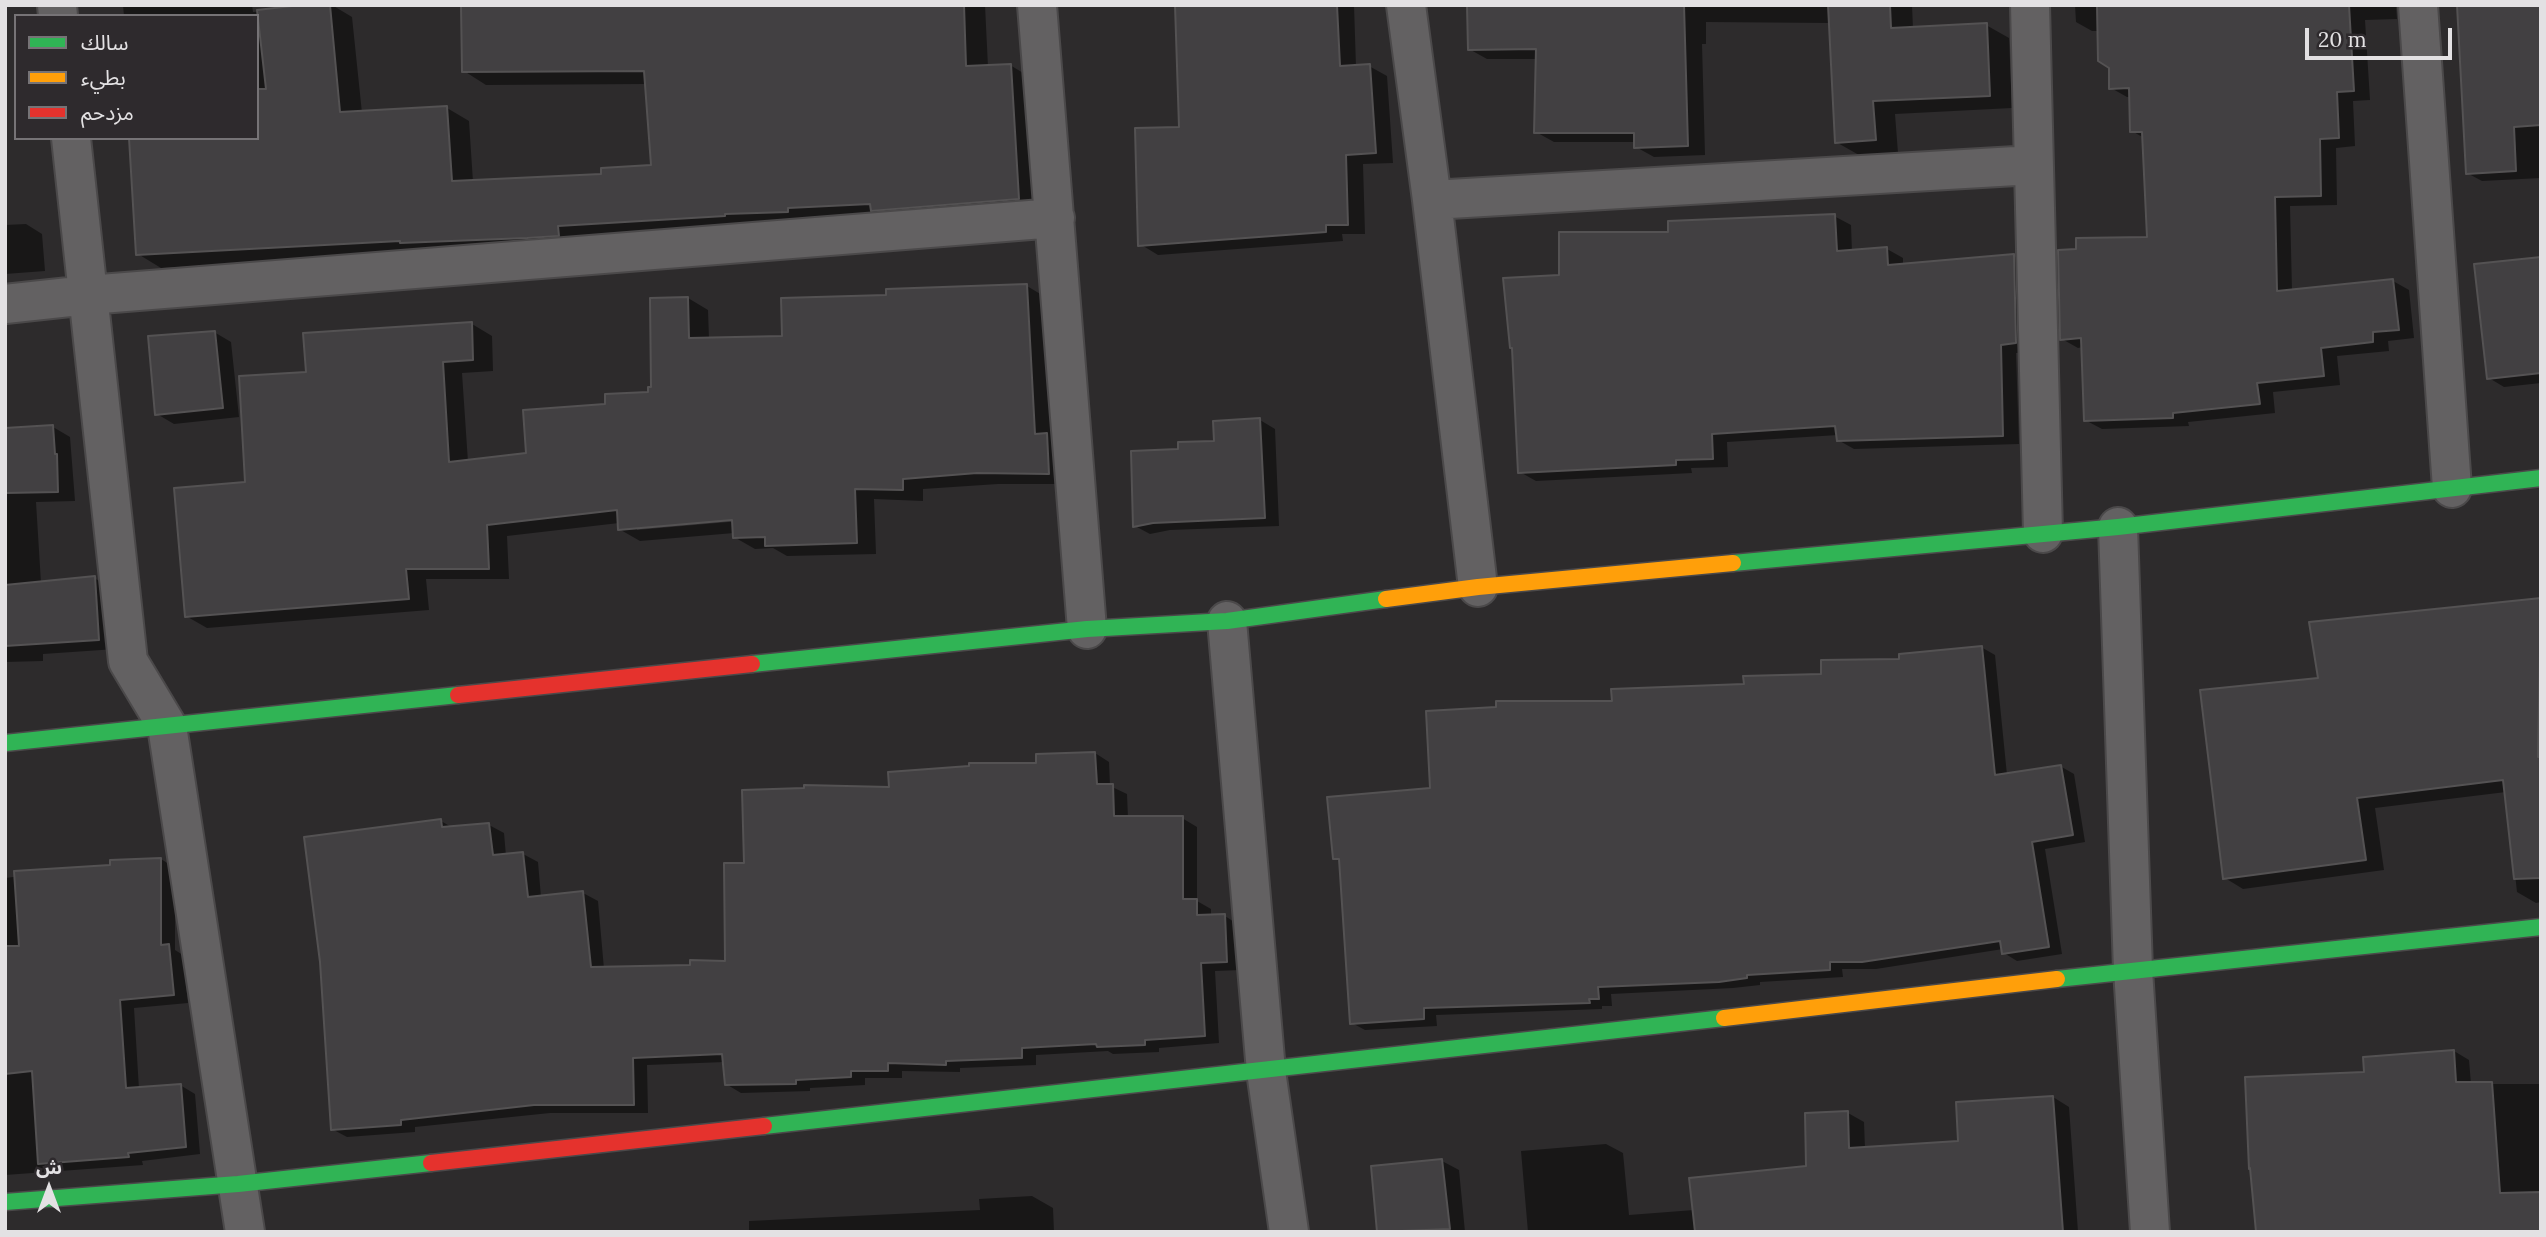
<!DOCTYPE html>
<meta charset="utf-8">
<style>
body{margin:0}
#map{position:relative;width:2546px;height:1237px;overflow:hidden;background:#2d2b2c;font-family:Lora,"Noto Sans Arabic",serif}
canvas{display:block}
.frame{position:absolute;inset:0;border:7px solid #e3e1e3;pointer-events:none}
.legend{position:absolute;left:14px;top:14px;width:245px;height:126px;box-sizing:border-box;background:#2e2a2d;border:2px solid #767376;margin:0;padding:9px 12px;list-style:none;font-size:21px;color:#e3e1e3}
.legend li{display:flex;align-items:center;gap:14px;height:35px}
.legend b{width:35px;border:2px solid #767376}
.north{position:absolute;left:14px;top:1153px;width:70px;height:70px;-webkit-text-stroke:5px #2e2a2d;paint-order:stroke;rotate:0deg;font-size:19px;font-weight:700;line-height:28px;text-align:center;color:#e3e1e3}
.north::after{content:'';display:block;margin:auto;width:24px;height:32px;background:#e3e1e3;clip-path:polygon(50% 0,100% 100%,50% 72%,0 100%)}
.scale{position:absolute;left:2305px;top:28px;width:147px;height:32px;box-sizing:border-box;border:4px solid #e3e1e3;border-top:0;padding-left:9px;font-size:21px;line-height:24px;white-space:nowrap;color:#e3e1e3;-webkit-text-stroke:5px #2e2a2d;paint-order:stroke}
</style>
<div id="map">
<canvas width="2546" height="1237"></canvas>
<div class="frame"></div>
<ul class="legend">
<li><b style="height:9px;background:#30b455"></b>سالك</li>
<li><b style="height:9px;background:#ff9f0a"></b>بطيء</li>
<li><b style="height:9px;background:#e5322d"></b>مزدحم</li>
</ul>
<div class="north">ش</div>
<div class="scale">20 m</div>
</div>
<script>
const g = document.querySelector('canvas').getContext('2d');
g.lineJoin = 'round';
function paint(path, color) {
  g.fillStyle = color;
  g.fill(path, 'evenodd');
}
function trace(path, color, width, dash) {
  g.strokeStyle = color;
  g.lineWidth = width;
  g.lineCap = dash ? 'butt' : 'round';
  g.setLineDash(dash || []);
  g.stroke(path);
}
paint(new Path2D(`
 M 123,5 L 252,5 L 253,12 L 332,5 L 352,17 L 362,113 L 447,108 L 469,121 L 473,182 L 603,176 L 652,166 L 647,84 L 486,85 L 464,71 L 463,5 L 985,5 L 988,67 L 1010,65 L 1033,79 L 1041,211 L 420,253 L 161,268 L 138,254 L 257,138 L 257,16 L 124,16 Z
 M 1177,5 L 1354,5 L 1356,67 L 1369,66 L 1387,76 L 1393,163 L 1363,164 L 1365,234 L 1342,234 L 1343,241 L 1158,255 L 1140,244 L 1181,129 Z
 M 1469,5 L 1912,5 L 1913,29 L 1986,25 L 2009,38 L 2012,108 L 1895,114 L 1898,153 L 1859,155 L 1836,142 L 1830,23 L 1706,22 L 1706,44 L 1702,44 L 1705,155 L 1654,157 L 1636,147 L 1636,142 L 1554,142 L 1536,132 L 1537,59 L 1487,59 L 1469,49 Z
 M 2075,5 L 2396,5 L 2397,19 L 2365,20 L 2370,100 L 2353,101 L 2355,146 L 2336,148 L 2337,205 L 2290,206 L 2292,291 L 2393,281 L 2409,290 L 2414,338 L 2388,341 L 2389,351 L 2337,356 L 2340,385 L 2273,392 L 2275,413 L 2188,422 L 2189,426 L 2102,429 L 2085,420 L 2083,347 L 2078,348 L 2062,339 L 2149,238 L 2144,138 L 2132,131 L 2131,97 L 2127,97 L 2111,88 L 2111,67 L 2099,31 L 2092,31 L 2076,22 Z
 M 2541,5 L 2541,178 L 2482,181 L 2467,173 Z
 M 1834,216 L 1851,225 L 1852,252 L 1887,249 L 1903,258 L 1903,265 L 2014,256 L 2030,265 L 2032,352 L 2016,353 L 2019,444 L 1854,449 L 1838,440 L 1838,435 L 1727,442 L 1728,467 L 1691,468 L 1692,473 L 1536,481 L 1520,472 L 1560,276 L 1670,234 Z
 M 26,224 L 42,234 L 45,271 L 5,274 L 5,225 Z
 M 2541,259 L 2541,383 L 2504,387 L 2489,378 Z
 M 1027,286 L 1047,298 L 1068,484 L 998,484 L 923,489 L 923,501 L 874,499 L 876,554 L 787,556 L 773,548 L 755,549 L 734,537 L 734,533 L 640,541 L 619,529 L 619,523 L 507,536 L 509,579 L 426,579 L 429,610 L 207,628 L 186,616 L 247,484 L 308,374 L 472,324 L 492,336 L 493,371 L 462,373 L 468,462 L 528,455 L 607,406 L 650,394 L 688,298 L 708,310 L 709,339 L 784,337 L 888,297 ZM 740,518 L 740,521 L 637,530 L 637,526 Z
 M 214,332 L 231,342 L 239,417 L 174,424 L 157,414 Z
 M 1260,420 L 1275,429 L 1279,526 L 1170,530 L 1150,534 L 1135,526 L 1180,451 L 1216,442 Z
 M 53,427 L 70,437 L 75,501 L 36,502 L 41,583 L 94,578 L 112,588 L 116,649 L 43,654 L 43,661 L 5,662 L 5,430 Z
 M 2541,600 L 2541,902 L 2536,903 L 2517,892 L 2506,792 L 2375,808 L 2384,870 L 2243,889 L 2225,878 L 2320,679 Z
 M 1981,647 L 1995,655 L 2007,775 L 2060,766 L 2074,774 L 2085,842 L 2045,849 L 2062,954 L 2017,961 L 2004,953 L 2003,949 L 1876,969 L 1842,969 L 1843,977 L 1760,982 L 1760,985 L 1733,988 L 1611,994 L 1612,1006 L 1602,1006 L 1602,1009 L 1436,1015 L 1437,1026 L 1365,1030 L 1352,1023 L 1341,862 L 1334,858 L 1432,789 L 1614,702 L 1823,675 Z
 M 1095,753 L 1109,762 L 1110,786 L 1127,794 L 1128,818 L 1182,818 L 1197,827 L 1197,901 L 1211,909 L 1211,917 L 1225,916 L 1239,925 L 1241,970 L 1215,971 L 1219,1043 L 1159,1048 L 1159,1052 L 1113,1054 L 1108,1051 L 1036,1055 L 1036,1065 L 960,1068 L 960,1072 L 902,1071 L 902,1078 L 865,1078 L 865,1085 L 810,1088 L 810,1091 L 741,1093 L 726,1084 L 725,1062 L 647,1065 L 648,1113 L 550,1113 L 415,1127 L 415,1132 L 347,1137 L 332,1129 L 322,962 L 441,821 L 453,828 L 489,825 L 504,833 L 506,856 L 523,854 L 538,862 L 541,897 L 583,893 L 598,901 L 604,969 L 727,963 L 746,865 L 890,789 Z
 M 161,859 L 175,868 L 175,950 L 183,955 L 188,1003 L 134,1008 L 139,1089 L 180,1085 L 195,1094 L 200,1154 L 142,1161 L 143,1165 L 5,1175 L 5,878 Z
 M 2454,1051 L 2469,1060 L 2471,1084 L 2541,1084 L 2541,1232 L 2366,1074 Z
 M 2053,1097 L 2069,1107 L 2078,1232 L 1528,1232 L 1521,1151 L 1606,1144 L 1623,1153 L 1629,1215 L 1694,1210 L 1807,1167 L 1848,1113 L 1864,1122 L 1865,1149 L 1960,1143 Z
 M 1442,1161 L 1459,1170 L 1465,1232 L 1379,1232 Z
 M 1032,1196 L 1053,1208 L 1054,1232 L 749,1232 L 749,1221 L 980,1210 L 979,1199 Z`), '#0007');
const building = new Path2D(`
 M 301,5 L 330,5 L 340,112 L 447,106 L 452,181 L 601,174 L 601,168 L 651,165 L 644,71 L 462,72 L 461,5 L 964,5 L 966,66 L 1011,64 L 1019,199 L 871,211 L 870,204 L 788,208 L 788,212 L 725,214 L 725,216 L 558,226 L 559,236 L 527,238 L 400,243 L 400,241 L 136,255 L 129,138 L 257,138 L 257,89 L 266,89 L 257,10 Z
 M 1175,5 L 1337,5 L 1340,66 L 1370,64 L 1376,153 L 1346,155 L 1348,225 L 1326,225 L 1326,232 L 1138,246 L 1135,128 L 1179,127 Z
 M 1467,5 L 1684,5 L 1688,146 L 1634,148 L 1634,133 L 1534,133 L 1536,49 L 1468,50 Z
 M 1828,5 L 1890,5 L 1891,28 L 1987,23 L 1990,96 L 1873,101 L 1876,140 L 1835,143 Z
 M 2097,5 L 2349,5 L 2354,91 L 2337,92 L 2339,138 L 2320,139 L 2321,196 L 2275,197 L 2277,291 L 2393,279 L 2399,330 L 2373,332 L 2373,342 L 2321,348 L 2324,376 L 2257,383 L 2260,404 L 2173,413 L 2173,418 L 2084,421 L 2081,338 L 2060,340 L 2058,250 L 2076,249 L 2076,238 L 2147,237 L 2142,132 L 2130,132 L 2129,88 L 2109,89 L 2109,68 L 2098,61 Z
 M 2457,5 L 2541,5 L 2541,125 L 2514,127 L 2516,171 L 2466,174 Z
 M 1835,214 L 1837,251 L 1887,247 L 1888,265 L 2014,254 L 2016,343 L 2001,345 L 2003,436 L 1837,441 L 1835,426 L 1712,434 L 1713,459 L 1676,460 L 1676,465 L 1518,473 L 1512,348 L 1510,348 L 1503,278 L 1559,275 L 1559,232 L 1668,232 L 1668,221 Z
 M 2541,257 L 2541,373 L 2487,379 L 2474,264 Z
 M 1027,284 L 1035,434 L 1047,433 L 1049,474 L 977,473 L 903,479 L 903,490 L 855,489 L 857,543 L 765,546 L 765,537 L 733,538 L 732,520 L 618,530 L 617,510 L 487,525 L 489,569 L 406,569 L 409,599 L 185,617 L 174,488 L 245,482 L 239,376 L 306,372 L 303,333 L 472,322 L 473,360 L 443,362 L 449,462 L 526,453 L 523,410 L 605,404 L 605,394 L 648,392 L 648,387 L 651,387 L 650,298 L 688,297 L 689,338 L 782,336 L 781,298 L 886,295 L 886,289 Z
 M 215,331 L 223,408 L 155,415 L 148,336 Z
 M 1260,418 L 1265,518 L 1153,523 L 1133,527 L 1131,451 L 1178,449 L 1178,442 L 1214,441 L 1213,421 Z
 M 53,425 L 55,454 L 57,454 L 58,492 L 5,493 L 5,428 Z
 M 95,576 L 99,640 L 5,646 L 5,585 Z
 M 2541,598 L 2538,757 L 2541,757 L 2541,878 L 2514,879 L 2503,780 L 2357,798 L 2366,860 L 2223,879 L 2200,690 L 2318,678 L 2309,622 Z
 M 1982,646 L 1995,775 L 2061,765 L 2073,835 L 2032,842 L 2049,947 L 2002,954 L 2000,941 L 1862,962 L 1830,962 L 1830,970 L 1747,975 L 1747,978 L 1719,982 L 1598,987 L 1599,999 L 1589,999 L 1590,1003 L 1424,1008 L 1424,1019 L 1350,1024 L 1339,859 L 1333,859 L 1327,797 L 1430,788 L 1426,711 L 1496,707 L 1496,701 L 1612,701 L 1611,689 L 1744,684 L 1743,676 L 1821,674 L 1821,660 L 1899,659 L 1899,654 Z
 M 1095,752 L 1097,784 L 1113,784 L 1114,816 L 1183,816 L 1183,899 L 1197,899 L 1197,915 L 1225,914 L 1227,962 L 1201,963 L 1205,1036 L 1145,1040 L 1145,1045 L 1097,1047 L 1096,1044 L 1022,1048 L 1022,1058 L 946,1061 L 946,1065 L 888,1063 L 888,1071 L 851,1071 L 851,1077 L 796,1080 L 796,1084 L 725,1085 L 722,1054 L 633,1058 L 634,1105 L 534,1105 L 401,1120 L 401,1125 L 331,1130 L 320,962 L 304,837 L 441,819 L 442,827 L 489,823 L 493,855 L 523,852 L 528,897 L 583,891 L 591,967 L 690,965 L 690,960 L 725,961 L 724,863 L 744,863 L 742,790 L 804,788 L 804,785 L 889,787 L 888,772 L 969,766 L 969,763 L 1036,763 L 1036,754 Z
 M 161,858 L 161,945 L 169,944 L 174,995 L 120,1000 L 126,1088 L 181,1084 L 186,1147 L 128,1153 L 129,1157 L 38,1164 L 32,1071 L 5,1074 L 5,946 L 19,946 L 14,871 L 110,865 L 110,860 Z
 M 2454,1050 L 2456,1082 L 2492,1082 L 2500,1193 L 2541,1192 L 2541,1232 L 2256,1232 L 2250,1168 L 2249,1169 L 2245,1077 L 2364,1072 L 2363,1057 Z
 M 2053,1096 L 2063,1232 L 1695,1232 L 1689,1178 L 1806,1166 L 1805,1113 L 1848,1111 L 1849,1148 L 1958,1141 L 1956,1102 Z
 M 1442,1159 L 1450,1229 L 1377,1232 L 1371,1166 Z`);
paint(building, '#424042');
trace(building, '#545253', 2);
const street = new Path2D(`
 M 57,5 L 58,16
 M 1037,5 L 1087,629
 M 1406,5 L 1432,200 L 1478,587
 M 2030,5 L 2043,533
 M 2418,5 L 2452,488
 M 71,138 L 128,661 L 167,726 L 245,1232
 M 1432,200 L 2033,165
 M 5,304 L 88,295 L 1055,218
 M 2118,527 L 2133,970 L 2150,1232
 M 1227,621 L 1266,1071 L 1289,1232`);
const fast = new Path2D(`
 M 1733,563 L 2118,527 L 2541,478
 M 752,664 L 1087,629 L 1227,621 L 1386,599
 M 5,743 L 458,695
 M 2057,979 L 2541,927
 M 764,1126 L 1724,1018
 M 5,1202 L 238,1184 L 431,1163`);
const slow = new Path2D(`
 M 1386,599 L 1478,587 L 1733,563
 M 1724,1018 L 2057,979`);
const jam = new Path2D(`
 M 458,695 L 752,664
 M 431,1163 L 764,1126`);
trace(street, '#4b494a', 42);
trace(fast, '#4b494a', 19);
trace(slow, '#4b494a', 19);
trace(jam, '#4b494a', 19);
trace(street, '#636162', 38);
trace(fast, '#30b455', 16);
trace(slow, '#ff9f0a', 16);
trace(jam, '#e5322d', 16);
</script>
